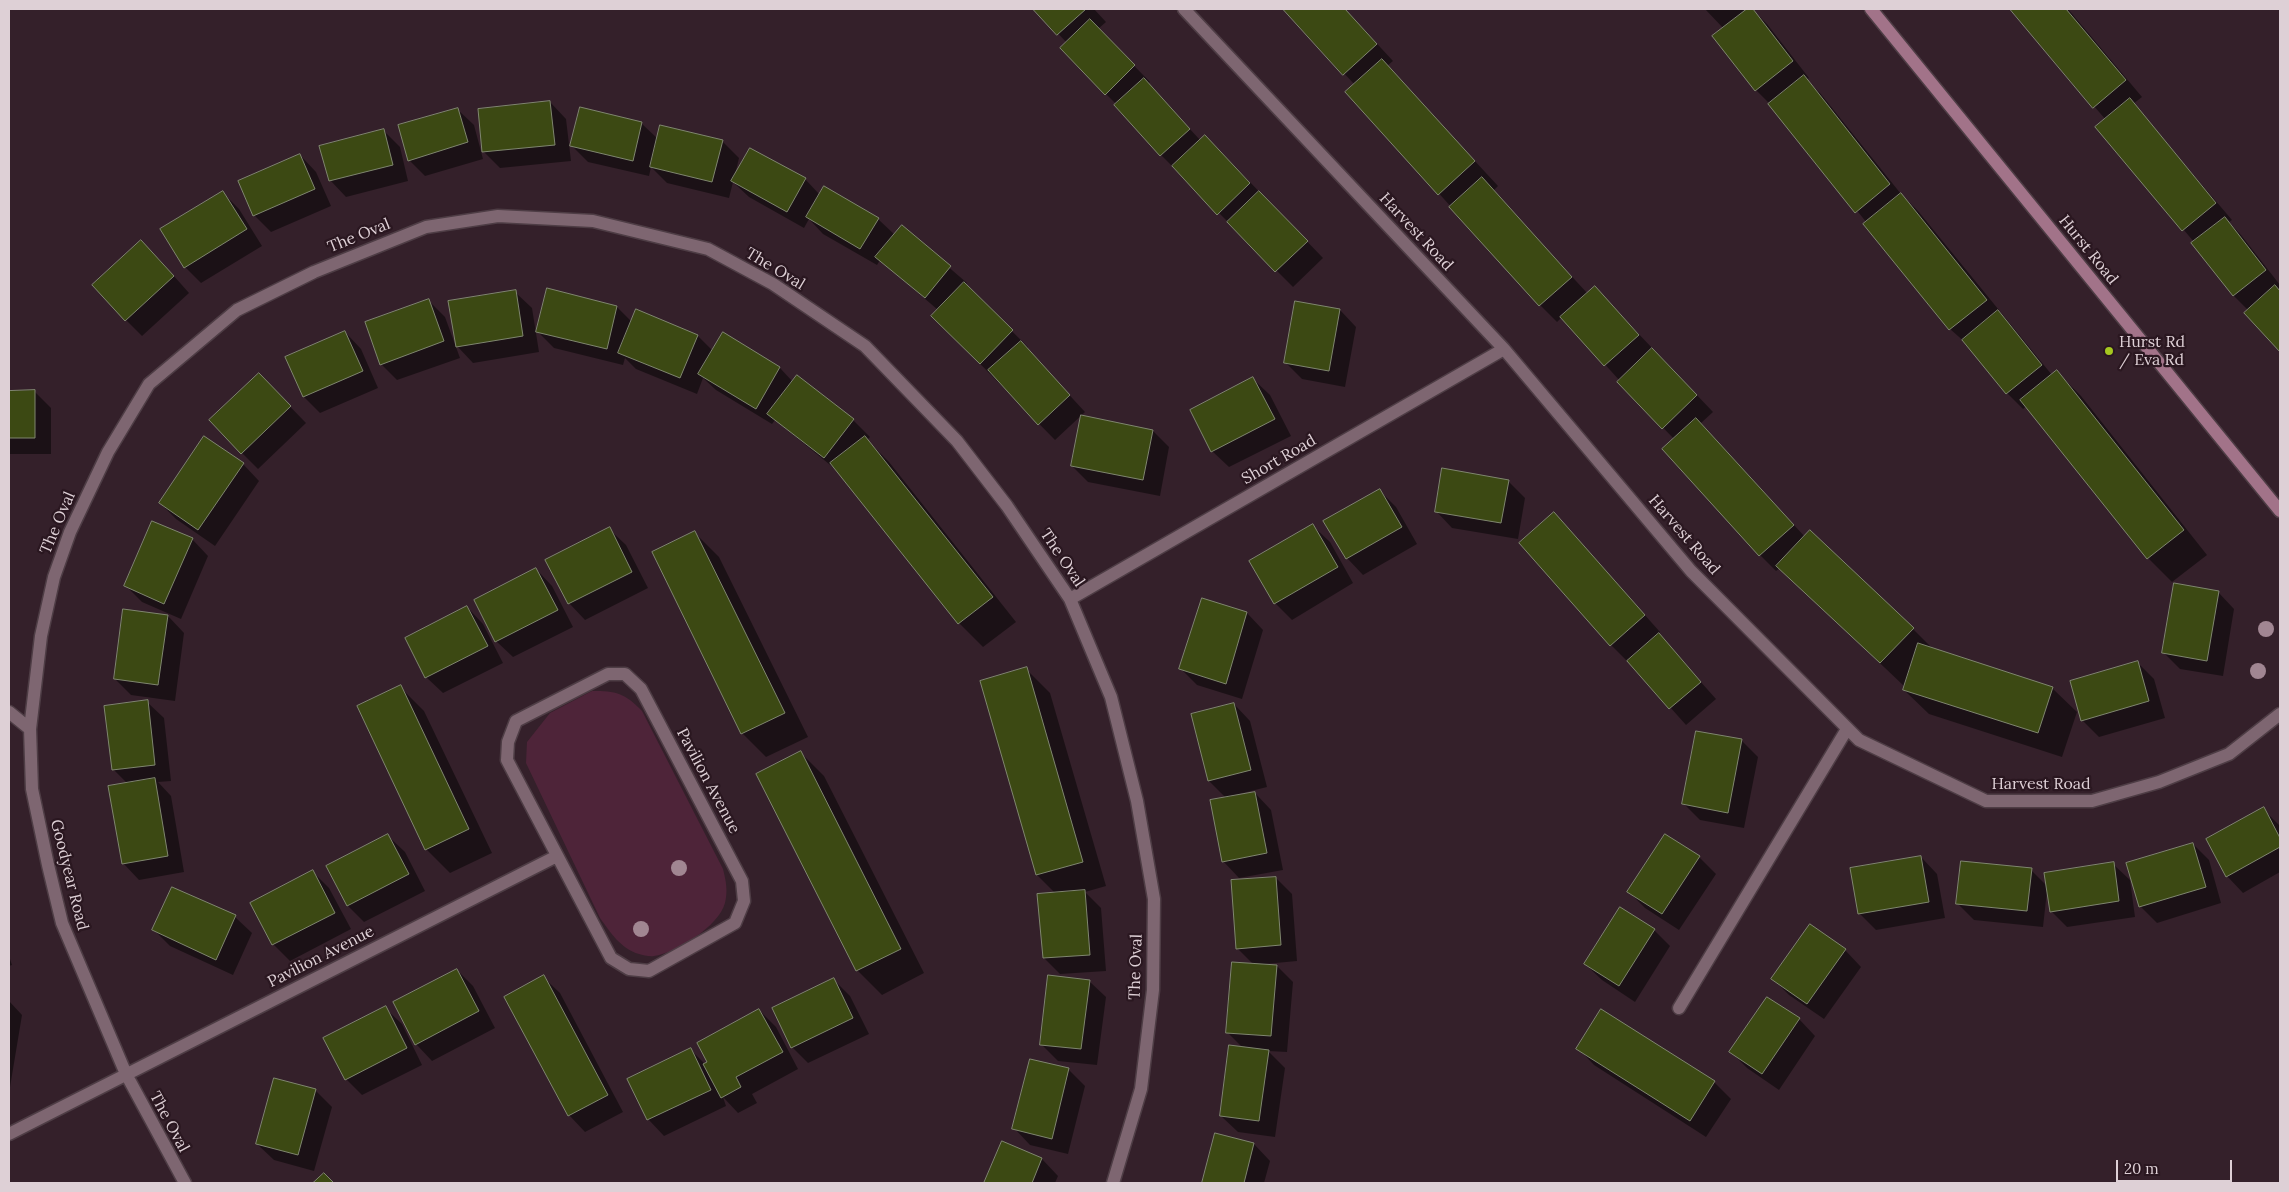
<!DOCTYPE html>
<style>
body{margin:0}
#map{position:relative;width:2289px;height:1192px;overflow:hidden;background:#34202a;font-family:Lora,serif}
canvas{display:block}
.frame{position:absolute;inset:0;border:10px solid #ded0d6;pointer-events:none}
.scale{position:absolute;left:2116px;top:1160px;width:116px;height:22px;box-sizing:border-box;border:2px solid #ded0d6;border-top:0;padding-left:6px;font-size:15px;line-height:18px;white-space:nowrap;color:#ded0d6;-webkit-text-stroke:4px #2a1720;paint-order:stroke}
</style>
<div id="map">
<canvas width="2289" height="1192"></canvas>
<div class="frame"></div>
<div class="scale">20 m</div>
</div>
<script>
const g = document.querySelector('canvas').getContext('2d');
g.lineJoin = 'round';
function paint(path, color) {
  g.fillStyle = color;
  g.fill(path, 'evenodd');
}
function trace(path, color, width, dash) {
  g.strokeStyle = color;
  g.lineWidth = width;
  g.lineCap = dash ? 'butt' : 'round';
  g.setLineDash(dash || []);
  g.stroke(path);
}
function drawText(font, color, halo, rows, align = 'center') {
  g.font = font + ' Lora,serif';
  g.lineWidth = 4.5;
  g.setLineDash([]);
  g.textBaseline = 'middle';
  g.strokeStyle = halo;
  g.fillStyle = color;
  for (const [text, x, y, turn = 0] of rows) {
    g.save();
    g.translate(x, y);
    g.rotate((+turn || 0) * Math.PI / 180);
    g.textAlign = isNaN(turn) ? turn : align;
    if (halo) g.strokeText(text, 0, 0);
    g.fillText(text, 0, 0);
    g.restore();
  }
}
paint(new Path2D(`
 M 592,691 C 616,691 625,693 642,711 L 723,869 C 726,881 728,891 725,903 C 719,926 676,953 654,956 C 650,957 643,955 639,954 C 621,949 610,932 600,918 L 526,763 L 527,742 L 550,713 Z`), '#4e2439');
paint(new Path2D(`
 M 1035,9 L 1094,9 L 1106,22 L 1098,29 L 1150,82 L 1148,84 L 1201,141 L 1222,153 L 1323,258 L 1293,287 L 1161,155 L 1117,105 L 1061,49 L 1067,43 Z
 M 1284,9 L 1345,9 L 1393,61 L 1387,66 L 1498,186 L 1493,191 L 1588,294 L 1595,288 L 1713,412 L 1701,423 L 1805,537 L 1913,629 L 1933,649 L 2052,688 L 2077,712 L 2062,757 L 1929,714 L 1904,690 L 1905,687 L 1780,568 L 1776,571 L 1760,555 L 1674,439 L 1619,382 L 1620,381 L 1562,317 L 1557,322 L 1540,305 L 1347,92 L 1355,85 Z
 M 1705,9 L 1757,9 L 1754,11 L 1767,24 L 1809,78 L 1806,80 L 1820,93 L 1901,194 L 1918,211 L 2052,375 L 2057,372 L 2081,396 L 2207,555 L 2172,582 L 2148,558 L 2027,406 L 2023,409 L 2007,393 L 1967,344 L 1950,329 L 1867,223 L 1770,104 L 1756,90 L 1714,36 L 1724,29 Z
 M 2010,9 L 2068,9 L 2142,97 L 2133,104 L 2232,220 L 2229,222 L 2241,235 L 2280,285 L 2278,290 L 2280,292 L 2280,350 L 2246,314 L 2249,311 L 2234,296 L 2194,242 L 2097,127 L 2106,120 Z
 M 550,102 L 566,119 L 571,161 L 500,168 L 484,152 L 479,110 Z
 M 457,109 L 474,125 L 483,159 L 425,176 L 409,160 Z
 M 641,123 L 658,139 L 661,126 L 723,142 L 739,158 L 735,175 L 805,179 L 820,195 L 878,219 L 895,235 L 902,227 L 967,283 L 965,285 L 1028,347 L 1027,349 L 1085,412 L 1055,440 L 933,316 L 938,310 L 880,260 L 877,265 L 823,234 L 809,219 L 804,228 L 749,197 L 733,182 L 729,198 L 667,183 L 651,167 L 649,176 L 588,162 L 572,146 Z
 M 383,130 L 400,147 L 408,181 L 346,197 L 330,180 Z
 M 300,155 L 316,172 L 331,206 L 271,232 L 254,215 Z
 M 223,193 L 239,209 L 262,246 L 201,283 L 185,267 Z
 M 158,258 L 189,293 L 142,336 L 126,320 Z
 M 515,292 L 532,308 L 539,352 L 473,363 L 457,346 Z
 M 428,300 L 445,317 L 460,358 L 397,380 L 381,364 Z
 M 1296,302 L 1340,310 L 1356,327 L 1345,387 L 1302,379 L 1285,362 Z
 M 617,307 L 632,322 L 637,311 L 698,336 L 713,351 L 723,334 L 780,368 L 793,382 L 797,377 L 853,420 L 870,437 L 867,440 L 889,462 L 1016,622 L 983,647 L 959,623 L 840,473 L 775,420 L 772,424 L 716,390 L 703,378 L 697,394 L 636,369 L 625,358 L 623,365 L 554,348 L 538,332 Z
 M 345,332 L 361,349 L 378,388 L 320,413 L 304,397 L 287,357 Z
 M 1253,379 L 1270,395 L 1291,436 L 1229,467 L 1212,451 Z
 M 275,391 L 306,423 L 258,469 L 242,453 Z
 M 9,392 L 35,392 L 51,408 L 51,454 L 9,454 Z
 M 1153,431 L 1169,447 L 1160,496 L 1088,482 L 1072,466 Z
 M 243,464 L 259,481 L 215,546 L 176,519 L 160,503 Z
 M 1508,481 L 1525,498 L 1518,539 L 1452,528 L 1436,511 Z
 M 1379,490 L 1396,507 L 1417,544 L 1363,575 L 1347,558 Z
 M 1554,513 L 1660,632 L 1658,634 L 1716,699 L 1686,725 L 1628,660 L 1627,661 L 1611,645 Z
 M 1313,526 L 1330,542 L 1353,583 L 1292,620 L 1275,603 Z
 M 609,529 L 626,545 L 648,588 L 585,620 L 569,603 Z
 M 695,533 L 719,557 L 808,737 L 766,757 L 742,733 Z
 M 192,539 L 208,556 L 181,619 L 142,602 L 126,586 Z
 M 536,569 L 552,586 L 573,627 L 513,657 L 496,641 Z
 M 2218,592 L 2234,609 L 2223,676 L 2180,669 L 2164,653 Z
 M 1202,600 L 1247,613 L 1263,630 L 1242,699 L 1197,685 L 1181,669 Z
 M 467,607 L 483,624 L 503,663 L 443,693 L 426,677 Z
 M 168,616 L 184,633 L 175,701 L 131,695 L 115,679 Z
 M 2138,663 L 2154,679 L 2165,718 L 2099,737 L 2082,720 Z
 M 1026,669 L 1050,693 L 1106,886 L 1085,892 L 1101,908 L 1106,971 L 1060,974 L 1044,958 L 1056,894 L 1037,875 L 981,682 Z
 M 400,687 L 424,711 L 492,853 L 450,873 L 426,849 Z
 M 147,702 L 164,718 L 171,781 L 158,782 L 171,796 L 184,872 L 139,880 L 123,863 L 128,784 L 113,769 Z
 M 1234,704 L 1250,721 L 1267,787 L 1231,796 L 1232,798 L 1255,793 L 1271,810 L 1283,870 L 1239,878 L 1223,861 L 1227,799 L 1209,781 Z
 M 1742,741 L 1758,757 L 1744,828 L 1700,820 L 1684,804 Z
 M 800,752 L 824,776 L 924,973 L 882,995 L 858,971 L 758,774 Z
 M 2263,809 L 2280,826 L 2280,872 L 2243,893 L 2227,876 Z
 M 388,836 L 405,852 L 425,891 L 364,922 L 348,906 L 328,866 Z
 M 1666,836 L 1699,857 L 1716,874 L 1679,930 L 1645,908 L 1629,892 Z
 M 2193,844 L 2209,860 L 2221,903 L 2157,923 L 2140,906 Z
 M 1921,857 L 1937,874 L 1945,918 L 1876,930 L 1860,914 Z
 M 2113,864 L 2130,880 L 2135,917 L 2067,927 L 2051,911 L 2047,891 L 2043,927 L 1974,920 L 1958,904 L 2031,870 L 2047,886 Z
 M 313,872 L 329,888 L 351,929 L 290,961 L 273,944 L 252,903 Z
 M 1276,878 L 1292,894 L 1297,961 L 1265,964 L 1277,966 L 1293,982 L 1287,1052 L 1268,1051 L 1285,1068 L 1275,1137 L 1238,1132 L 1221,1116 L 1243,1048 L 1227,1032 L 1253,964 L 1237,948 Z
 M 235,917 L 252,933 L 233,975 L 170,946 L 154,930 Z
 M 1654,930 L 1670,946 L 1635,1002 L 1602,980 L 1585,964 Z
 M 1845,950 L 1861,967 L 1824,1019 L 1789,995 L 1772,978 Z
 M 9,956 L 12,965 L 9,966 Z
 M 457,970 L 473,986 L 495,1028 L 432,1061 L 416,1044 Z
 M 543,977 L 560,993 L 623,1112 L 585,1132 L 569,1115 Z
 M 834,980 L 850,996 L 869,1034 L 808,1063 L 792,1047 Z
 M 1089,981 L 1106,997 L 1097,1065 L 1058,1061 L 1041,1044 Z
 M 9,1001 L 22,1015 L 10,1087 L 9,1087 Z
 M 385,1008 L 402,1024 L 422,1065 L 362,1095 L 346,1079 Z
 M 759,1010 L 776,1027 L 798,1069 L 752,1094 L 757,1103 L 738,1113 L 723,1097 L 726,1106 L 664,1136 L 648,1119 L 691,1050 L 705,1064 L 708,1062 Z
 M 1602,1011 L 1714,1082 L 1731,1099 L 1706,1137 L 1594,1065 L 1578,1048 Z
 M 1799,1019 L 1815,1036 L 1779,1090 L 1747,1068 L 1731,1052 Z
 M 1031,1060 L 1069,1070 L 1085,1086 L 1068,1154 L 1030,1145 L 1014,1128 Z
 M 275,1080 L 316,1091 L 332,1107 L 314,1171 L 274,1160 L 257,1144 Z
 M 1216,1134 L 1254,1144 L 1270,1161 L 1264,1183 L 1203,1183 Z
 M 1003,1142 L 1042,1159 L 1058,1176 L 1055,1183 L 985,1183 Z`), '#0007');
const building = new Path2D(`
 M 1033,9 L 1086,9 L 1057,35 Z
 M 1283,9 L 1345,9 L 1377,44 L 1343,75 Z
 M 1747,9 L 1753,9 L 1793,61 L 1755,91 L 1712,36 Z
 M 2010,9 L 2066,9 L 2126,80 L 2093,108 Z
 M 1090,19 L 1135,65 L 1105,95 L 1060,48 Z
 M 1382,59 L 1475,161 L 1438,195 L 1345,92 Z
 M 1804,75 L 1890,184 L 1855,213 L 1768,104 Z
 M 1144,78 L 1190,129 L 1160,156 L 1114,105 Z
 M 2130,98 L 2216,203 L 2182,231 L 2095,127 Z
 M 550,101 L 555,145 L 482,152 L 478,109 Z
 M 580,107 L 642,122 L 633,161 L 570,146 Z
 M 458,108 L 468,142 L 408,161 L 398,125 Z
 M 660,125 L 723,140 L 712,182 L 650,167 Z
 M 384,129 L 393,165 L 329,181 L 319,146 Z
 M 1205,135 L 1250,183 L 1217,215 L 1172,166 Z
 M 750,148 L 806,178 L 787,212 L 731,181 Z
 M 300,154 L 315,189 L 253,216 L 238,181 Z
 M 1482,177 L 1572,277 L 1539,306 L 1449,207 Z
 M 824,186 L 879,218 L 860,249 L 806,217 Z
 M 223,191 L 247,229 L 184,268 L 160,229 Z
 M 1259,191 L 1308,241 L 1275,272 L 1227,222 Z
 M 1901,193 L 1987,300 L 1949,330 L 1863,224 Z
 M 2225,217 L 2266,270 L 2233,296 L 2191,243 Z
 M 902,225 L 951,266 L 925,298 L 875,257 Z
 M 141,240 L 174,276 L 125,321 L 92,285 Z
 M 964,282 L 1013,330 L 980,364 L 931,316 Z
 M 2275,285 L 2280,291 L 2280,352 L 2244,313 Z
 M 1595,286 L 1639,335 L 1604,366 L 1560,317 Z
 M 547,288 L 617,306 L 607,349 L 536,332 Z
 M 516,290 L 523,336 L 456,347 L 448,301 Z
 M 429,299 L 444,341 L 380,365 L 365,322 Z
 M 1295,301 L 1340,309 L 1329,371 L 1284,363 Z
 M 636,309 L 698,335 L 680,378 L 618,353 Z
 M 1998,310 L 2042,365 L 2006,394 L 1962,340 Z
 M 345,331 L 363,371 L 303,397 L 285,357 Z
 M 723,332 L 780,367 L 756,409 L 698,374 Z
 M 1021,341 L 1070,395 L 1038,425 L 988,370 Z
 M 1652,348 L 1697,395 L 1662,429 L 1617,382 Z
 M 2057,370 L 2184,530 L 2147,559 L 2020,400 Z
 M 259,373 L 291,406 L 241,454 L 209,420 Z
 M 797,375 L 854,419 L 824,458 L 767,414 Z
 M 1253,377 L 1275,419 L 1211,452 L 1190,410 Z
 M 35,390 L 35,438 L 9,438 L 9,391 Z
 M 1081,415 L 1153,430 L 1143,480 L 1071,466 Z
 M 1696,418 L 1794,525 L 1759,556 L 1662,449 Z
 M 204,436 L 244,463 L 198,530 L 159,503 Z
 M 865,436 L 993,597 L 958,624 L 830,463 Z
 M 1442,468 L 1509,480 L 1501,523 L 1435,512 Z
 M 1380,489 L 1402,527 L 1346,559 L 1323,521 Z
 M 1554,512 L 1645,615 L 1610,646 L 1519,543 Z
 M 152,521 L 193,538 L 164,604 L 124,586 Z
 M 1313,524 L 1338,567 L 1274,604 L 1249,561 Z
 M 610,527 L 632,572 L 568,604 L 545,560 Z
 M 1810,530 L 1914,628 L 1880,663 L 1776,566 Z
 M 695,531 L 785,713 L 741,734 L 652,552 Z
 M 536,568 L 558,610 L 495,642 L 474,600 Z
 M 2174,583 L 2219,591 L 2207,661 L 2162,653 Z
 M 1202,598 L 1247,612 L 1226,684 L 1179,669 Z
 M 467,606 L 488,646 L 425,678 L 405,638 Z
 M 123,609 L 168,615 L 158,685 L 114,679 Z
 M 1659,633 L 1701,682 L 1669,709 L 1627,661 Z
 M 1918,643 L 2053,687 L 2038,733 L 1903,690 Z
 M 2138,661 L 2149,701 L 2081,721 L 2070,681 Z
 M 1027,667 L 1083,862 L 1036,875 L 980,681 Z
 M 401,685 L 469,829 L 425,850 L 357,706 Z
 M 148,700 L 155,765 L 112,770 L 104,706 Z
 M 1234,703 L 1251,770 L 1208,781 L 1191,714 Z
 M 1696,731 L 1742,739 L 1728,813 L 1682,804 Z
 M 801,751 L 901,949 L 856,971 L 756,774 Z
 M 155,778 L 168,856 L 122,864 L 108,786 Z
 M 1255,792 L 1267,853 L 1222,862 L 1210,800 Z
 M 2264,807 L 2280,838 L 2280,847 L 2226,877 L 2206,839 Z
 M 388,834 L 409,874 L 347,906 L 326,866 Z
 M 1665,834 L 1700,856 L 1662,914 L 1627,892 Z
 M 2193,843 L 2206,887 L 2139,907 L 2126,863 Z
 M 1921,856 L 1929,902 L 1858,914 L 1850,868 Z
 M 1961,861 L 2032,868 L 2027,911 L 1956,904 Z
 M 2114,862 L 2119,901 L 2050,912 L 2044,873 Z
 M 313,870 L 335,913 L 272,945 L 250,903 Z
 M 1276,877 L 1281,945 L 1236,949 L 1231,880 Z
 M 172,887 L 236,915 L 216,960 L 152,930 Z
 M 1085,890 L 1090,955 L 1043,958 L 1037,894 Z
 M 1620,907 L 1655,929 L 1619,986 L 1584,964 Z
 M 1810,924 L 1846,949 L 1807,1004 L 1771,979 Z
 M 1232,962 L 1277,965 L 1271,1036 L 1226,1033 Z
 M 457,969 L 479,1011 L 415,1045 L 393,1002 Z
 M 544,975 L 608,1095 L 568,1116 L 504,997 Z
 M 1048,975 L 1090,980 L 1081,1049 L 1040,1045 Z
 M 834,978 L 853,1018 L 791,1048 L 772,1008 Z
 M 1767,997 L 1800,1018 L 1762,1074 L 1729,1052 Z
 M 386,1006 L 407,1048 L 345,1080 L 323,1038 Z
 M 759,1009 L 783,1052 L 736,1077 L 741,1087 L 721,1098 L 703,1064 L 707,1062 L 697,1043 Z
 M 1601,1009 L 1715,1081 L 1690,1121 L 1576,1049 Z
 M 1229,1045 L 1269,1050 L 1259,1121 L 1220,1116 Z
 M 691,1048 L 711,1090 L 647,1120 L 627,1079 Z
 M 1030,1059 L 1069,1068 L 1052,1139 L 1012,1129 Z
 M 274,1078 L 316,1089 L 298,1155 L 256,1144 Z
 M 1215,1133 L 1254,1143 L 1244,1183 L 1202,1183 Z
 M 1002,1141 L 1042,1158 L 1032,1183 L 984,1183 Z
 M 324,1173 L 334,1183 L 313,1183 Z`);
paint(building, '#3c4913');
trace(building, '#7f866f', 1);
const street = new Path2D(`
 M 1184,9 L 1504,349 L 1691,571 L 1859,740 L 1986,801 L 2092,801 L 2159,782 L 2229,754 L 2280,714
 M 1070,599 L 1504,349
 M 608,674 L 625,674 L 641,689 L 742,881 L 744,901 L 735,923 L 649,971 L 629,969 L 611,958 L 507,760 L 508,742 L 516,721 Z
 M 9,712 L 30,729
 M 1679,1008 L 1847,729
 M 9,1134 L 557,856
 M 185,1183 L 126,1074 L 62,923 L 48,865 L 32,789 L 30,729 L 41,636 L 54,577 L 70,532 L 108,452 L 149,384 L 237,310 L 314,272 L 426,227 L 498,216 L 593,221 L 708,249 L 773,284 L 865,346 L 957,441 L 1007,506 L 1070,599 L 1111,697 L 1137,801 L 1154,899 L 1153,990 L 1141,1089 L 1113,1183`);
const secondary = new Path2D(`
 M 1871,9 L 2280,511`);
trace(street, '#4e3d45', 15);
trace(secondary, '#4e3d45', 15);
trace(street, '#7e6671', 12);
trace(secondary, '#a27389', 12);
g.fillStyle = '#a18692';
for (const [x, y] of [
 [2266,629],
 [2258,671],
 [679,868],
 [641,929]
]) {
  g.beginPath();
  g.arc(x, y, 8, 0, 2 * Math.PI);
  g.fill();
}
for (const [x, y, r, color] of [
 [2109,351,5,"#a6c820"]
]) {
  const dot = new Path2D();
  dot.arc(x, y, r, 0, 2 * Math.PI);
  g.fillStyle = color;
  g.fill(dot);
  trace(dot, '#2a1720', 2);
}
drawText('16px', '#ded0d6', '#2a1720', [
 ["Harvest Road",1416,232,47],
 ["The Oval",359,236,-22],
 ["Hurst Road",2088,250,51],
 ["The Oval",775,269,31],
 ["Short Road",1279,460,-30],
 ["The Oval",58,523,-67],
 ["Harvest Road",1684,535,49],
 ["The Oval",1062,558,56],
 ["Pavilion Avenue",708,781,62],
 ["Harvest Road",2041,784],
 ["Goodyear Road",69,875,76],
 ["Pavilion Avenue",321,957,-27],
 ["The Oval",1136,967,-88],
 ["The Oval",169,1122,62]
]);
drawText('16px', '#ded0d6', '#2a1720', [
 ["Hurst Rd",2119,342],
 ["/ Eva Rd",2119,360]
], 'left');
</script>
